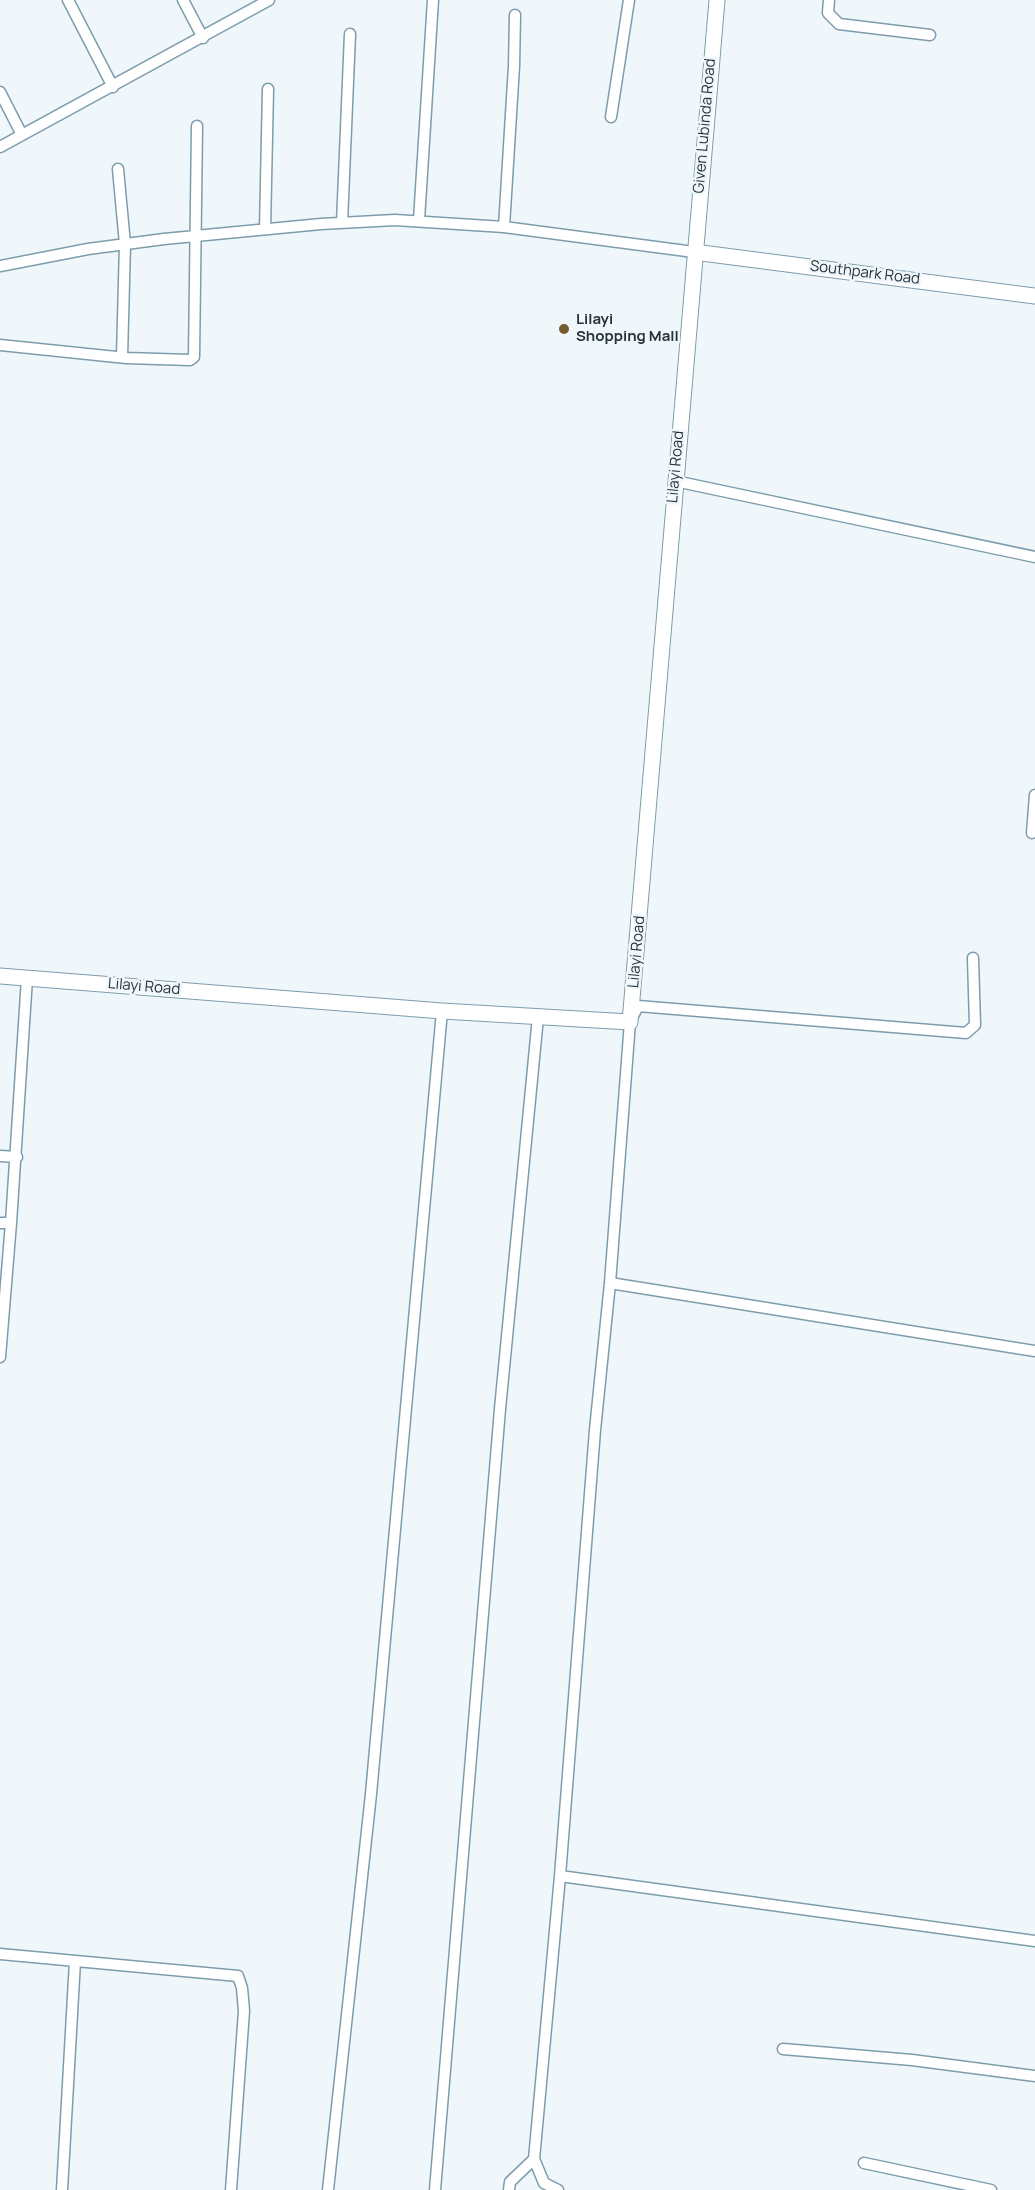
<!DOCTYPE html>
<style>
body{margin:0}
canvas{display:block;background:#f0f7fb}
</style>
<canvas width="1035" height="2190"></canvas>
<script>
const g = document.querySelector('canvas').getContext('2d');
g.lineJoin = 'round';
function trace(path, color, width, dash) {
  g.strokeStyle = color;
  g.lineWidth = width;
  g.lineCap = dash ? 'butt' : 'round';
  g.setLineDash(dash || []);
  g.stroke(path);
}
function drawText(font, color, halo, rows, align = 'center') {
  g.font = font + ' Manrope,sans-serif';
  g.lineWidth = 5;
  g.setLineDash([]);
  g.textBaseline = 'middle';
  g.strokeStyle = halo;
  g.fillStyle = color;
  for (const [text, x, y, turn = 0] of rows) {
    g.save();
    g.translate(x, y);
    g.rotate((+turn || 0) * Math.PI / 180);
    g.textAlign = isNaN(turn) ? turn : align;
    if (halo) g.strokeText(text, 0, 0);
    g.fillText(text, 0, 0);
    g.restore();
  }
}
const street = new Path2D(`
 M 68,0 L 113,87
 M 183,0 L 203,38
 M 829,0 L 828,13 L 839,24 L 930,35
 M 0,92 L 22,135
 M 611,117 L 629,0
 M 0,147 L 269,0
 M 118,169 L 125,244 L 122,357
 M 419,220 L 433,0
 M 342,223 L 350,34
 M 504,227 L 514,66 L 515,15
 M 265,229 L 268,89
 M 0,266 L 88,249 L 164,239 L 321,224 L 395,220 L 504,227 L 694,252
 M 0,345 L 126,358 L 190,360 L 194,357 L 197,126
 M 675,481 L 1035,557
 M 1032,833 L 1035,795
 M 0,1156 L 17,1157
 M 0,1223 L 11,1223 L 0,1357
 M 11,1223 L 27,978
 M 610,1283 L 1035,1351
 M 560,1876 L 1035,1941
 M 0,1954 L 238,1976 L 242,1988 L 244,2011 L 231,2190
 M 783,2049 L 912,2060 L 1035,2076
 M 864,2163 L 991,2190
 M 62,2190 L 75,1961
 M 328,2190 L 371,1794 L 442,1011
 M 435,2190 L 500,1409 L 538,1017
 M 509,2190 L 510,2182 L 534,2159
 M 558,2190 L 544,2183 L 534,2159 L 560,1876 L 595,1430 L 610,1283 L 630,1022 L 638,1006 L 966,1033 L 975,1025 L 973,958`);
const secondary = new Path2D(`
 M 694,252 L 1035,296
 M 0,976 L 442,1011 L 630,1022 L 717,0`);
trace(street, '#7d9dad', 13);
trace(secondary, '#7d9dad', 17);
trace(street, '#fff', 10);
trace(secondary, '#fff', 15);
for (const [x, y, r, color] of [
 [564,329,6,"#745c2c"]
]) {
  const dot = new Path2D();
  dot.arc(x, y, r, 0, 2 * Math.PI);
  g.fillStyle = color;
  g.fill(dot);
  trace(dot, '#f0f7fb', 2);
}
drawText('15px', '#253239', '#f0f7fb', [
 ["Given Lubinda Road",705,126,-85],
 ["Southpark Road",865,273,7],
 ["Lilayi Road",676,467,-85],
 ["Lilayi Road",637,952,-85],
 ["Lilayi Road",144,987,5]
]);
drawText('bold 15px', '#253239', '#f0f7fb', [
 ["Lilayi",576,320],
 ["Shopping Mall",576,337]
], 'left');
</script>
